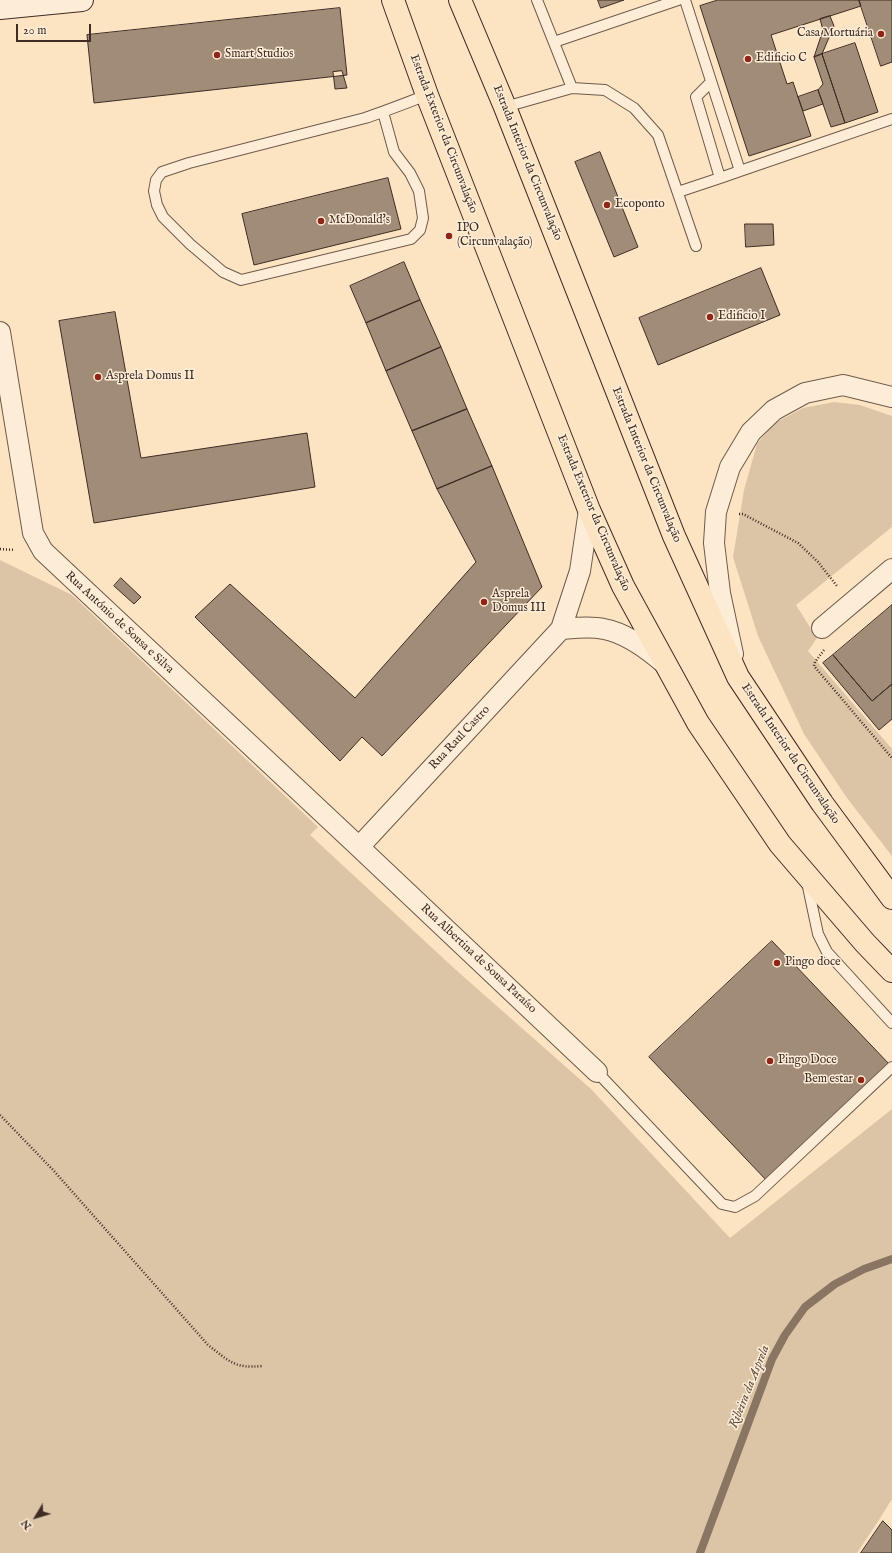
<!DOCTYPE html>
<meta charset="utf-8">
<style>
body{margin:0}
#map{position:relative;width:892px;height:1553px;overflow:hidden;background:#fce4c2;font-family:"IM FELL English",serif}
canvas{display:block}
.north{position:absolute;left:16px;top:1497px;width:40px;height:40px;-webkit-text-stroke:3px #fdedd7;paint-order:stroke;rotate:232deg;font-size:11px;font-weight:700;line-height:16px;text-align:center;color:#3f2c25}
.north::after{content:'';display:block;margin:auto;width:14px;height:18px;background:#3f2c25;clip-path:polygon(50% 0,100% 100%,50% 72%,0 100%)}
.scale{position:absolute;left:16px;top:24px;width:75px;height:18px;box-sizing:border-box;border:2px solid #3f2c25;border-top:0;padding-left:5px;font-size:12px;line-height:14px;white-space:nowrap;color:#3f2c25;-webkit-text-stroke:3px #fdedd7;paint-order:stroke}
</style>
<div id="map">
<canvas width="892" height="1553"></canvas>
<div class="north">N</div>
<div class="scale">20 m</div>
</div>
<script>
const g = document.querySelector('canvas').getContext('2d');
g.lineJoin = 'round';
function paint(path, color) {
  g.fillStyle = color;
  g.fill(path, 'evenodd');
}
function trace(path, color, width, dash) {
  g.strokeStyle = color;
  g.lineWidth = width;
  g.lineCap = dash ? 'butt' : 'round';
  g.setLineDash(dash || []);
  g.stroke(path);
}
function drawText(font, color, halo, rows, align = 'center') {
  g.font = font + ' "IM FELL English",serif';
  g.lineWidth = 3;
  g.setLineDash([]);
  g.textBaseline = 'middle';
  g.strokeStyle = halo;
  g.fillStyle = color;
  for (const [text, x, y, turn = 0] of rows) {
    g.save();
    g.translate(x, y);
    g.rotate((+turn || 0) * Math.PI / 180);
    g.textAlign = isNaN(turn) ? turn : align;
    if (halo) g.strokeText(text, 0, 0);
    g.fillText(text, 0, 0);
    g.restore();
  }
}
paint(new Path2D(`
 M 834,402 L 860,405 L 892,416 L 892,527 L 796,605 L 817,638 L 808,651 L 892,749 L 892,856 L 847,798 L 804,734 L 758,636 L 733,557 L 744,490 L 757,444 L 773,424 L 803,408 Z
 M 0,560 L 72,595 L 318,827 L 310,835 L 456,970 L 591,1089 L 730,1238 L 892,1109 L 892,1499 L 879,1520 L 857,1553 L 0,1553 Z`), '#dcc5a7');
trace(new Path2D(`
 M 700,1553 L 772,1359 L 785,1335 L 805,1307 L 835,1284 L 864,1269 L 892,1259`), '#8a7563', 8);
const building = new Path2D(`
 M 598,0 L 624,0 L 601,8 Z
 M 718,0 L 859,0 L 861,6 L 771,35 L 787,84 L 793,82 L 811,136 L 749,156 L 700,6 Z
 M 859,0 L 892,0 L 892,62 L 881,66 Z
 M 340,8 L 347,75 L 94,103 L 87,35 Z
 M 830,16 L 834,26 L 822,54 L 814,57 L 823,30 L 820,19 Z
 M 855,43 L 878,112 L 845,123 L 822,54 Z
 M 822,54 L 845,123 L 831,127 L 818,90 L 823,84 L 814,57 Z
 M 342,71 L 347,88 L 335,89 L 333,72 Z
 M 818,90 L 823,104 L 803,111 L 798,97 Z
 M 600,152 L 638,247 L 614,257 L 575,162 Z
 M 388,178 L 401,229 L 254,265 L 242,214 Z
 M 745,224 L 773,224 L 774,245 L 746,247 Z
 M 404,262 L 420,300 L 366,323 L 350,286 Z
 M 761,268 L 780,315 L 658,365 L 639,318 Z
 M 420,300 L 441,347 L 386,371 L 366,323 Z
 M 115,312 L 141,458 L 307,433 L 315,487 L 94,523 L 59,321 Z
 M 441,347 L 467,409 L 412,431 L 386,371 Z
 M 467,409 L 492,466 L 437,489 L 412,431 Z
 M 492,466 L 542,587 L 382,756 L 362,737 L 340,761 L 195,617 L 230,584 L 355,698 L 476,562 L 437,489 Z
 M 121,578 L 141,597 L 134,604 L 114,586 Z
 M 892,605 L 892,684 L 872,701 L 833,655 Z
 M 833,655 L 872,701 L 892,684 L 892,719 L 879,730 L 823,663 Z
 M 772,941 L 890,1065 L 768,1182 L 649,1057 Z
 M 883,1521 L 892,1530 L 892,1553 L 861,1553 Z`);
paint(building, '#a18c77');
trace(building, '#3f2c25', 1);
const lane = new Path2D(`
 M 537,0 L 572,88
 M 685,0 L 740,171 L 892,119
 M 554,42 L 678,0
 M 711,82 L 696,97 L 720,178 L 740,171
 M 505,107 L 572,88 L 605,90 L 634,108 L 658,135 L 696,246
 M 383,112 L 394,152 L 410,173 L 419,191 L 423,218 L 420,230 L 411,239 L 241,280 L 223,272 L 190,244 L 163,217 L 157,205 L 154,191 L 156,180 L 162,172 L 189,163 L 365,118 C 386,111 406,103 427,95
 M 678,192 L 720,178
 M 807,882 L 818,934 L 827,952 L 892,1023
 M 597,1072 L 722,1204 L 735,1207 L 755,1196 L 892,1067`);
const street = new Path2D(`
 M 0,332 L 33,533 L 43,551 L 359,847 L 597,1072
 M 822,628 L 892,569
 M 561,629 C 575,628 590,626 604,629 C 626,633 650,651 666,665
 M 733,654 L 720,593 L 714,543 L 716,512 L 730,467 L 751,432 L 774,410 L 805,393 L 843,385 L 892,397
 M 359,847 L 561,629 L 580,571 L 589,510`);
const secondary = new Path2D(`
 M 0,8 L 82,0`);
const primary = new Path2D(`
 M 393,0 L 427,95 L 589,510 L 623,586 L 698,723 L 780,844 L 865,943 L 892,971
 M 460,0 L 505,107 L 674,536 L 738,677 L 822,803 L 892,898`);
trace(lane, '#6e5a4c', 12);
trace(street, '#6e5a4c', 22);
trace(secondary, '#3f2c25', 24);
trace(primary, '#3f2c25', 24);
trace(new Path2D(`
 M 739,514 L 743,514 L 760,523 L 798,543 L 818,562 L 837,586
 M 0,549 L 15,550
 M 824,650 L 815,662 L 814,666 L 892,758
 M 0,1115 L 54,1171 L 208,1345 C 229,1361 235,1369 262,1366`), '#3f2c25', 2.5, [1, 2]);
trace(lane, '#fdedd7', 10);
trace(street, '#fdedd7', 20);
trace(secondary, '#fdedd7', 22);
trace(primary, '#fce4c2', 22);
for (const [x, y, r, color] of [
 [881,34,4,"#8f2418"],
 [217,55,4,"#8f2418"],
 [748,59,4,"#8f2418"],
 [607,205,4,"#8f2418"],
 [321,221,4,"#8f2418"],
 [449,236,4,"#8f2418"],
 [710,317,4,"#8f2418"],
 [98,377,4,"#8f2418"],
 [484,602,4,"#8f2418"],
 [777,963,4,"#8f2418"],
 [770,1061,4,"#8f2418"],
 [861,1080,4,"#8f2418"]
]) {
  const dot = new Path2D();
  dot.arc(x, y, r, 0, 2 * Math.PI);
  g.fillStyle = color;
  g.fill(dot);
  trace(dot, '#fdedd7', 1.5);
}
drawText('12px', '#3f2c25', '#fdedd7', [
 ["Casa Mortuária",873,34,"right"],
 ["Smart Studios",225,55],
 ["Edificio C",756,59],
 ["Ecoponto",615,205],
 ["McDonald's",329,221],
 ["IPO",457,229],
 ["(Circunvalação)",457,243],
 ["Edificio I",718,317],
 ["Asprela Domus II",106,377],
 ["Asprela",492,595],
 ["Domus III",492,609],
 ["Pingo doce",785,963],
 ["Pingo Doce",778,1061],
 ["Bem estar",853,1080,"right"]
], 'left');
drawText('12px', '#3f2c25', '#fdedd7', [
 ["Estrada Exterior da Circunvalação",443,134,69],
 ["Estrada Interior da Circunvalação",527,163,68],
 ["Estrada Interior da Circunvalação",646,465,68],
 ["Estrada Exterior da Circunvalação",593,513,67],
 ["Rua António de Sousa e Silva",119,623,43],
 ["Rua Raul Castro",460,738,-47],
 ["Estrada Interior da Circunvalação",790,754,56],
 ["Rua Albertina de Sousa Paraíso",478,959,43]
]);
drawText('italic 13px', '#645044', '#fdedd7', [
 ["Ribeira da Asprela",750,1387,-68]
]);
</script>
